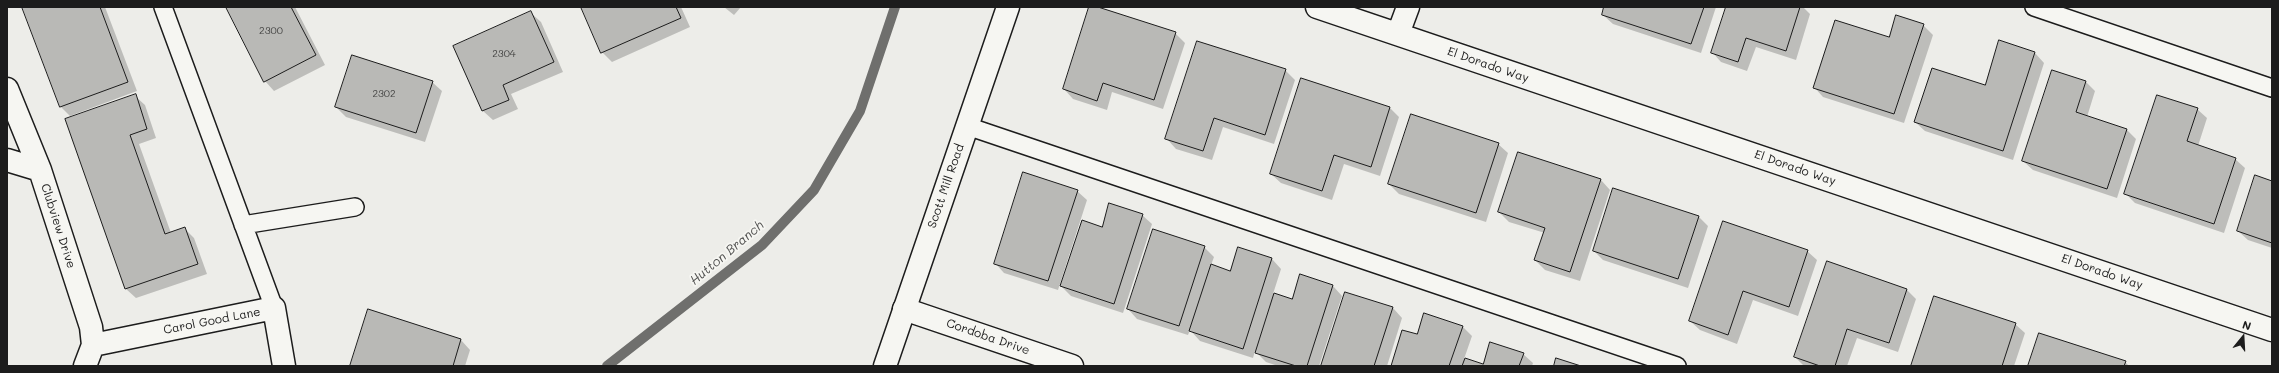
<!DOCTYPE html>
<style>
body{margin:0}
#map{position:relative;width:2279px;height:373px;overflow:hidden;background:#edede9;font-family:Mali,sans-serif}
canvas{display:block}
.frame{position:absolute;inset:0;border:8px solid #1c1c1c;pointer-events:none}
.north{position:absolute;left:2223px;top:317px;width:40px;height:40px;-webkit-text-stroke:3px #f6f6f2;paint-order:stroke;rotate:18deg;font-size:11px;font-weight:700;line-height:16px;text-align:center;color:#1c1c1c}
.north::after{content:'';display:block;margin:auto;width:14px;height:18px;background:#1c1c1c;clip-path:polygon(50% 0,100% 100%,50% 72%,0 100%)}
</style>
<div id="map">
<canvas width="2279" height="373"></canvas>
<div class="frame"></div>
<div class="north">N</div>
</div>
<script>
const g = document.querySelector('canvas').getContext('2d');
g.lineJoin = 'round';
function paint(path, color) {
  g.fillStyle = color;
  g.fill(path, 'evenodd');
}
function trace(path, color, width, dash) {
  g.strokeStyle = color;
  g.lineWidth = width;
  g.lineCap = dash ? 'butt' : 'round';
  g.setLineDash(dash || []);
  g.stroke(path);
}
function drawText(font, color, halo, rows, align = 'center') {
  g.font = font + ' Mali,sans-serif';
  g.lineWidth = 3.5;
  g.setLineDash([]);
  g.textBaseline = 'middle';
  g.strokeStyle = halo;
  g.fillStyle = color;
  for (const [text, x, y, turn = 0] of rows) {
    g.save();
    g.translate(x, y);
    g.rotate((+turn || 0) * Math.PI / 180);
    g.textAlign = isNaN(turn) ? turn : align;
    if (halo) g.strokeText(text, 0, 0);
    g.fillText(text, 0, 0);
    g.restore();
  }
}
paint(new Path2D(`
 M 23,7 L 105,7 L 137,91 L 70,116 L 60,106 Z
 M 227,7 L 295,7 L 325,65 L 274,91 L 265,81 Z
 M 582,7 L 681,7 L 690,27 L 612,62 L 602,52 Z
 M 724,7 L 741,7 L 734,15 Z
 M 1090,7 L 1175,33 L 1185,43 L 1163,109 L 1112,92 L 1107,110 L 1073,99 L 1064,89 Z
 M 1605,7 L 1716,7 L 1701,53 L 1613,24 L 1603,15 Z
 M 1727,7 L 1803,7 L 1810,14 L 1796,60 L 1756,47 L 1747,71 L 1721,62 L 1712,52 Z
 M 531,13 L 541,22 L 563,72 L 511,94 L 518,109 L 493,120 L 483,111 L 455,46 Z
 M 1923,25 L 1933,35 L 1904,123 L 1823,97 L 1814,87 L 1890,39 Z
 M 2000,42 L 2035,53 L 2044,63 L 2013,160 L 1925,131 L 1915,122 L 1985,86 Z
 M 1285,70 L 1295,80 L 1274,144 L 1223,127 L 1212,160 L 1176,149 L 1167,139 Z
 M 432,82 L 442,91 L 425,142 L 346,117 L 336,107 Z
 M 2086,82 L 2095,91 L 2087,117 L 2126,129 L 2136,139 L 2117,198 L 2033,170 L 2023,161 Z
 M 135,96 L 145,105 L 156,138 L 139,144 L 171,233 L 185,229 L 194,238 L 207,274 L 136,298 L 126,289 L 66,120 Z
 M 1390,108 L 1399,117 L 1380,176 L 1344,164 L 1332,200 L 1281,183 L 1271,174 Z
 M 2197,109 L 2207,118 L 2198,146 L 2235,159 L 2245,168 L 2224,233 L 2135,203 L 2125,193 Z
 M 1498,144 L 1508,153 L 1486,222 L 1399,194 L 1389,184 Z
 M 1601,180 L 1610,190 L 1580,281 L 1545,270 L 1535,260 L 1545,233 L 1509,222 L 1499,212 Z
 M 2272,182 L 2272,248 L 2248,240 L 2238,231 Z
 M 1077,191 L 1087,200 L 1058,290 L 1004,273 L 995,263 Z
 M 1142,215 L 1152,224 L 1123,313 L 1071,296 L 1061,286 Z
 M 1698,216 L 1708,226 L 1688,288 L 1603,260 L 1594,251 Z
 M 1204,247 L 1214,257 L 1211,265 L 1231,272 L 1238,248 L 1272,259 L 1281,269 L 1273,294 L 1292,300 L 1333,286 L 1342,296 L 1319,366 L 1278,366 L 1266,362 L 1255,351 L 1253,358 L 1200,341 L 1190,330 L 1188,335 L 1137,319 L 1128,309 Z
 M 1807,251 L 1817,260 L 1798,316 L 1753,300 L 1737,344 L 1700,330 L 1690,321 Z
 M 1907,290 L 1916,299 L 1898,352 L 1857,338 L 1847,366 L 1804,366 L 1795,357 Z
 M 1345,293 L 1393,308 L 1402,318 L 1387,366 L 1322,366 Z
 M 369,310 L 461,340 L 470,350 L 465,366 L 351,366 Z
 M 2015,324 L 2025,333 L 2014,366 L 1912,366 Z
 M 1462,326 L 1472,336 L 1464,359 L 1484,365 L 1523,354 L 1533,363 L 1532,366 L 1392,366 L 1418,336 Z
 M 2125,362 L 2129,366 L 2029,366 Z`), '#0003');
trace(new Path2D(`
 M 607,366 L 762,245 L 814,190 L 860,111 L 895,7`), '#6f6f6d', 10);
const building = new Path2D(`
 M 22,7 L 100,7 L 128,82 L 60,107 Z
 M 226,7 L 291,7 L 316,55 L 264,82 Z
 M 581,7 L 676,7 L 681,18 L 601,53 Z
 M 1089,7 L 1098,7 L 1176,32 L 1154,100 L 1103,83 L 1097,101 L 1063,89 Z
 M 1604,7 L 1704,7 L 1691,44 L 1602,15 Z
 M 1726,7 L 1800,7 L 1786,51 L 1746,38 L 1738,62 L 1711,53 Z
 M 531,11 L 554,62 L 503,85 L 509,100 L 482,111 L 453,46 Z
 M 1896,15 L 1924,24 L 1894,114 L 1813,88 L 1835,20 L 1889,37 Z
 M 1999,40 L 2035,52 L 2003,151 L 1914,122 L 1932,68 L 1985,85 Z
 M 1197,41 L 1286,69 L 1265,135 L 1214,118 L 1203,151 L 1165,139 Z
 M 352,55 L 433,81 L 416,133 L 335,107 Z
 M 2052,70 L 2086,81 L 2076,112 L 2127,129 L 2107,189 L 2022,161 Z
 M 1301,78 L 1390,107 L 1371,167 L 1334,155 L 1322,191 L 1270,174 Z
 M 136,94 L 147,129 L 130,135 L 165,234 L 185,227 L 198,264 L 125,289 L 65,119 Z
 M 2157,95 L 2198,108 L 2187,141 L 2236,158 L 2214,224 L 2124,194 Z
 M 1411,114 L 1499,143 L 1476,213 L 1388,184 Z
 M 1518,152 L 1601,179 L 1570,272 L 1534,260 L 1545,228 L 1498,212 Z
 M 1023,172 L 1078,190 L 1048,281 L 994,264 Z
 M 2255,175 L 2272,181 L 2272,243 L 2237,231 Z
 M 1613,188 L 1699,216 L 1678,279 L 1593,251 Z
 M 1109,203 L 1143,214 L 1114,304 L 1060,286 L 1082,220 L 1102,227 Z
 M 1723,221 L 1808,250 L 1789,307 L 1743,291 L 1728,335 L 1689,321 Z
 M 1153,229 L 1205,246 L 1179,326 L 1127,309 Z
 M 1238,247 L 1272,258 L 1243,349 L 1189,331 L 1211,264 L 1230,271 Z
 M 1827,261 L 1907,289 L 1889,343 L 1847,329 L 1835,366 L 1820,366 L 1794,357 Z
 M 1300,274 L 1333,285 L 1307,366 L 1296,366 L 1255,353 L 1274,293 L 1292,299 Z
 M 1345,292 L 1393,307 L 1374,366 L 1321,366 Z
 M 1934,296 L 2016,323 L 2002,366 L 1911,366 Z
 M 368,309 L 461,339 L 453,366 L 350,366 Z
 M 1424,313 L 1463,326 L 1449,366 L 1391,366 L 1402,330 L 1417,334 Z
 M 2039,333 L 2126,361 L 2124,366 L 2028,366 Z
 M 1490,342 L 1524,353 L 1519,366 L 1462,366 L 1465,358 L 1483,364 Z
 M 1556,358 L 1581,366 L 1554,366 Z`);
paint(building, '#b9b9b6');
trace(building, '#1c1c1c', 1);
const lane = new Path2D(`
 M 163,7 L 274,308
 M 2034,7 L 2272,88
 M 967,126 L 1677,366
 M 243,225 L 355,207`);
const street = new Path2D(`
 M 1317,7 L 2272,330
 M 1398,34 L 1408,7
 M 7,89 L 40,170 L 91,327 L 93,345 L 85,366
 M 7,160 L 40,170
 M 904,309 L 1072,366
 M 93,345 L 274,308 L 284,366`);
const secondary = new Path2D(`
 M 885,366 L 1008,7`);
trace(lane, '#1c1c1c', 20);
trace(street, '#1c1c1c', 25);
trace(secondary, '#1c1c1c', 25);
trace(lane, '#f6f6f2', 17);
trace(street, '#f6f6f2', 22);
trace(secondary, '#f6f6f2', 22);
drawText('10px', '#434342', null, [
 ["2300",271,31],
 ["2304",504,54],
 ["2302",384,94]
]);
drawText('12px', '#1c1c1c', '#f6f6f2', [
 ["El Dorado Way",1488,65,19],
 ["El Dorado Way",1795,168,19],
 ["Scott Mill Road",946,186,-71],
 ["Clubview Drive",58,226,72],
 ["El Dorado Way",2102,272,19],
 ["Carol Good Lane",212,321,-11],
 ["Cordoba Drive",988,337,19]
]);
drawText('italic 13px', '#535352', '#f6f6f2', [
 ["Hutton Branch",727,253,-40]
]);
</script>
